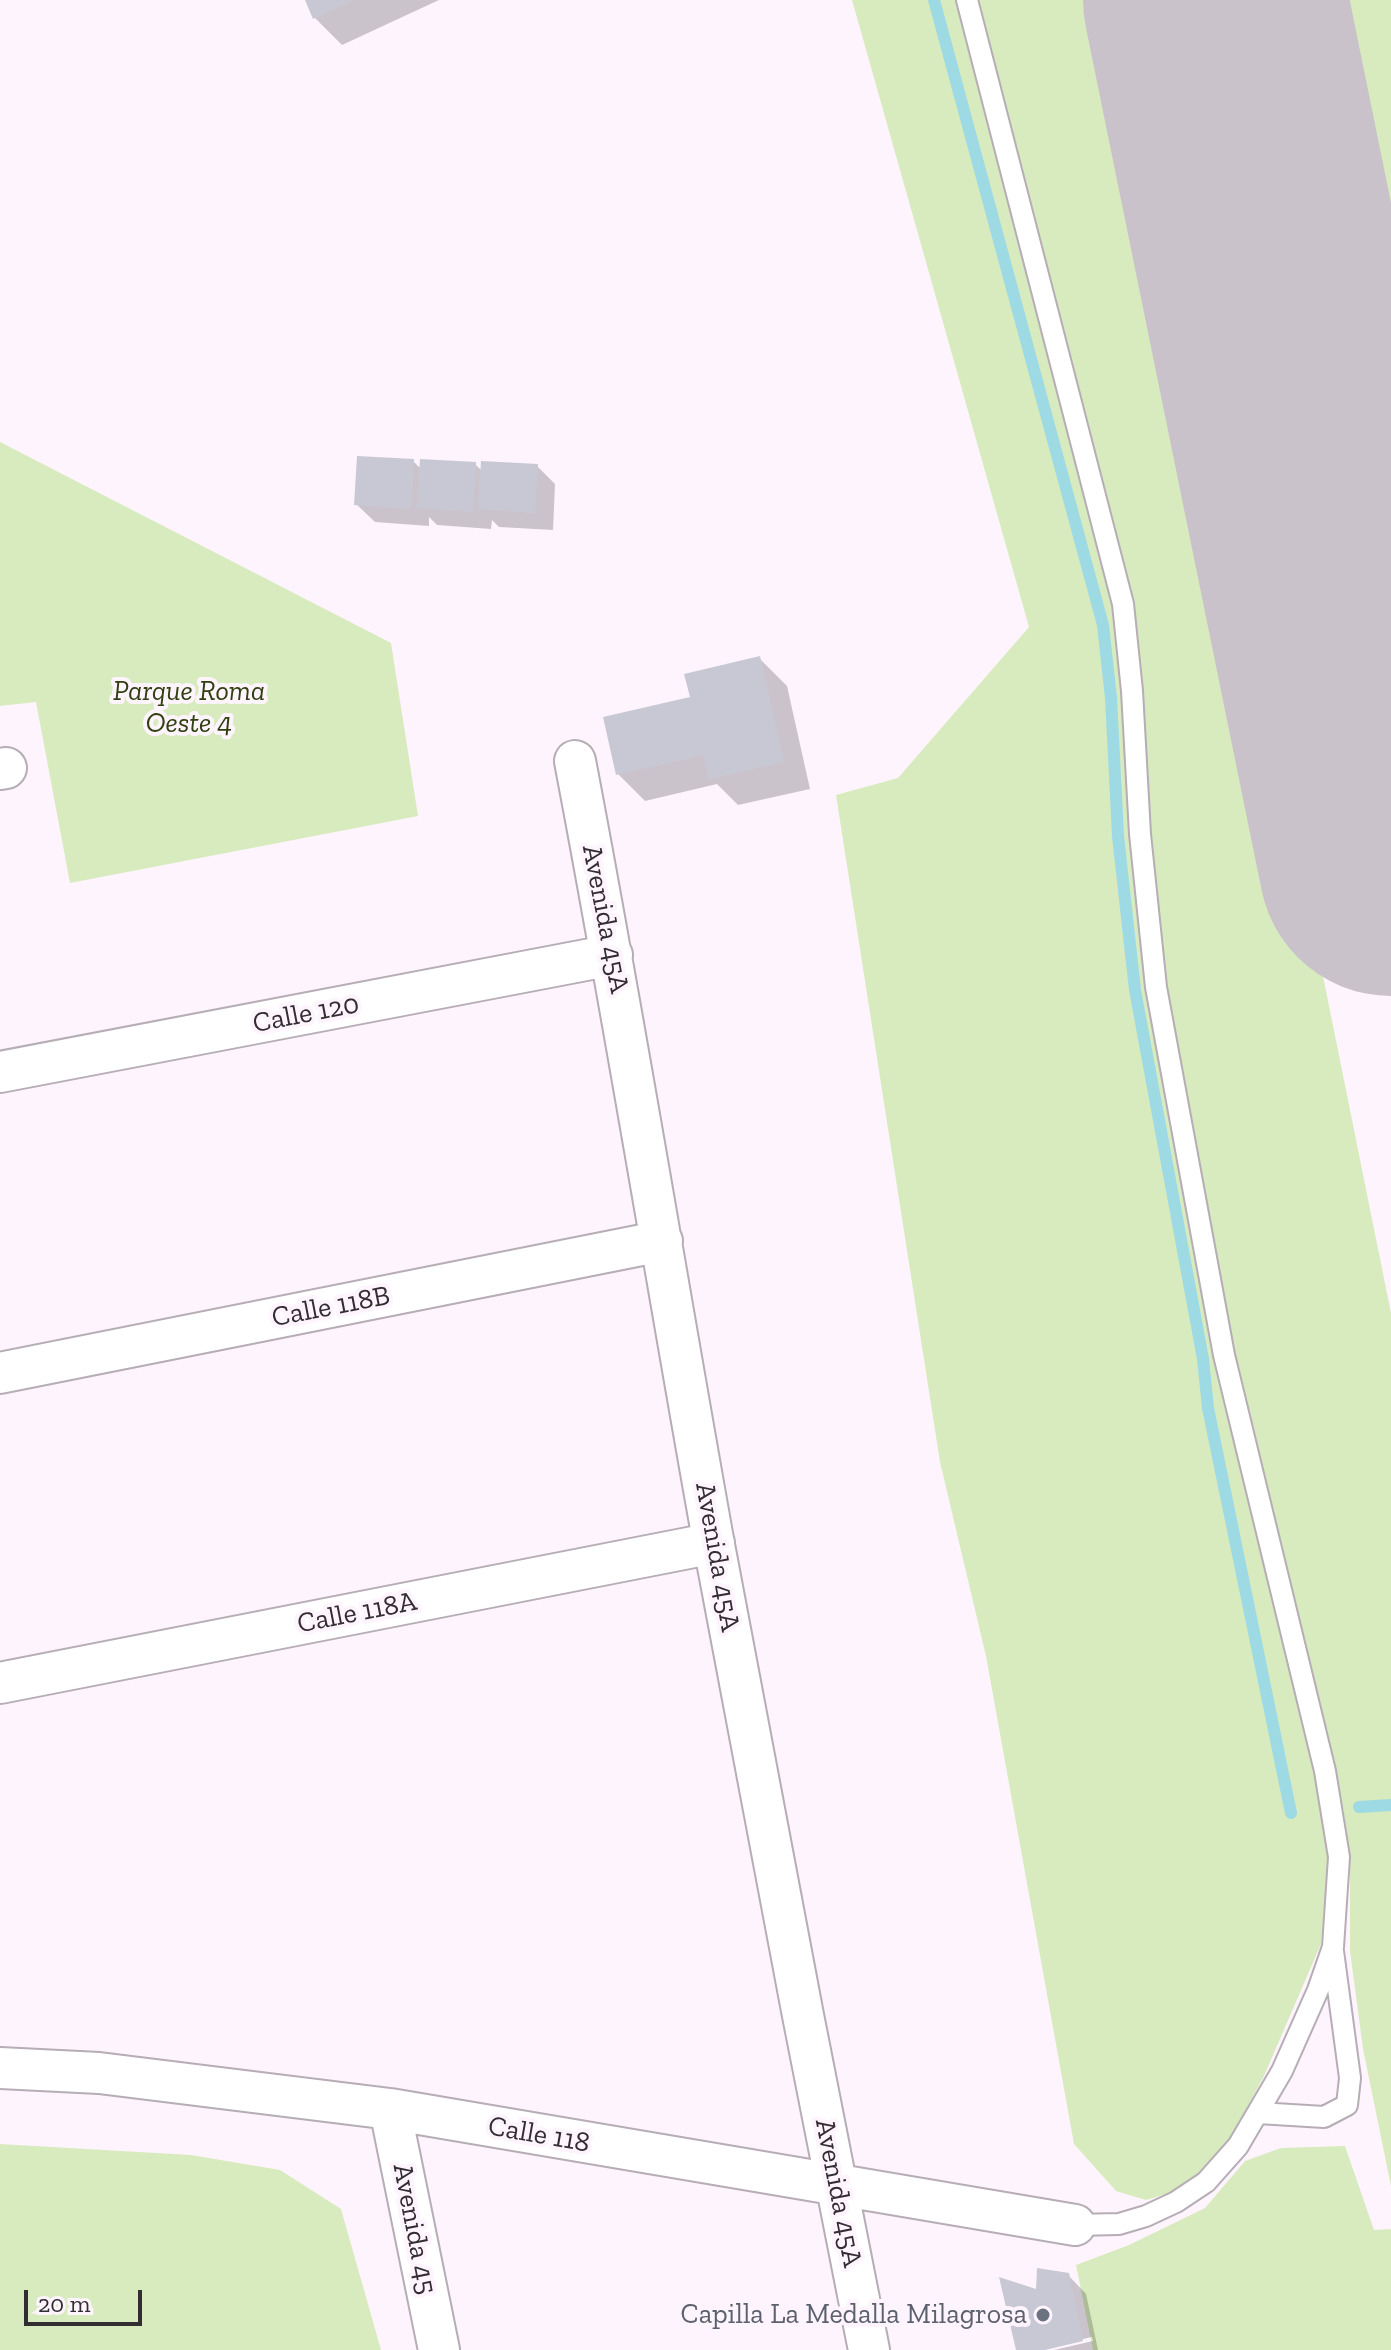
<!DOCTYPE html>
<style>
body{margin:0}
#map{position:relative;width:1391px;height:2350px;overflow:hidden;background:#fef4fe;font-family:"Zilla Slab",serif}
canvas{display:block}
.scale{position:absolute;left:24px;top:2290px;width:118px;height:36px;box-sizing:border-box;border:4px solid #312d31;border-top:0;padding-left:10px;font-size:24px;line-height:28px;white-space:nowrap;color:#312d31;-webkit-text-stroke:6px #fef4fe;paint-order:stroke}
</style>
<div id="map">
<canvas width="1391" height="2350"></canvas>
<div class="scale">20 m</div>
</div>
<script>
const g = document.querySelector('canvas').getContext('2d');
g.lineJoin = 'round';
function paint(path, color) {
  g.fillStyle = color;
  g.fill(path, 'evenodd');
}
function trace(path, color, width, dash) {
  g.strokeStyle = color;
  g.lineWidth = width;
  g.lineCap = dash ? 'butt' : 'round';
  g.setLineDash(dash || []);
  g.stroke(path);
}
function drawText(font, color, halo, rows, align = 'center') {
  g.font = font + ' "Zilla Slab",serif';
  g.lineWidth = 8;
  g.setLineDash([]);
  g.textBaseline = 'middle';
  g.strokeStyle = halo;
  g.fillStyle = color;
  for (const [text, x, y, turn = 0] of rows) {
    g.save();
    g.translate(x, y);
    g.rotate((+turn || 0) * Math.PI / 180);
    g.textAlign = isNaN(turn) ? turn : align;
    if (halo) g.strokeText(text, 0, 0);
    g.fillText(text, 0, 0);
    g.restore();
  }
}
paint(new Path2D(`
 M 852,0 L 958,0 L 1114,605 L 1215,1357 L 1324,1810 L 1331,1857 L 1321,1944 L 1264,2076 L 1227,2145 L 1183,2189 L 1146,2200 L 1116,2191 L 1074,2144 L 986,1656 L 940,1462 L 836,795 L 898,778 L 1029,627 Z
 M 978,0 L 1126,0 L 1391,1313 L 1391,2186 L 1363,2049 L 1350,1951 L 1350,1856 L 1343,1807 L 1234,1353 L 1167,986 L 1150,833 L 1143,690 L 1134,602 Z
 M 1297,0 L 1391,0 L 1391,465 Z
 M 0,442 L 391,643 L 418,816 L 70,883 L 36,702 L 0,706 Z
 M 0,2144 L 191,2155 L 280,2170 L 341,2209 L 381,2350 L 0,2350 Z
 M 1345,2146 L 1374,2230 L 1391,2229 L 1391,2350 L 1093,2350 L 1076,2265 L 1129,2245 L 1205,2208 L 1245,2161 L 1281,2148 Z`), '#d8ebbe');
paint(new Path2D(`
 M 307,0 L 439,0 L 342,45 L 315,18 Z
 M 413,461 L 421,469 L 475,464 L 482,471 L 537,466 L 555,484 L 553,530 L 499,527 L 492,520 L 491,529 L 437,525 L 429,517 L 429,526 L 375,522 L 356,504 Z
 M 759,658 L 787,686 L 810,789 L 738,805 L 717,784 L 645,801 L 618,774 L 692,699 Z
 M 1068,2275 L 1086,2294 L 1098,2350 L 1054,2350 L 1093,2341 L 1092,2337 L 1036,2350 L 1018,2350 L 1037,2292 Z`), '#0003');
trace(new Path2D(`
 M 934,0 L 1103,625 L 1111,698 L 1118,836 L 1135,990 L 1203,1359 L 1208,1408 L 1291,1813
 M 1359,1807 L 1391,1805`), '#9ddae4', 12);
trace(new Path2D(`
 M 1215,0 L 1391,864`), '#cac2ca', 264);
paint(new Path2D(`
 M 305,0 L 354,0 L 313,19 Z
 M 357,456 L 414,459 L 411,509 L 354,505 Z
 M 420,459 L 476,462 L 473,512 L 417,508 Z
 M 481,461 L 538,464 L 535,513 L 478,509 Z
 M 760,656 L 784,762 L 709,779 L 703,755 L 616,775 L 603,717 L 690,697 L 684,674 Z
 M 1037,2268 L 1069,2273 L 1083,2341 L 1045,2350 L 1016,2350 L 999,2277 L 1036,2289 Z`), '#c8c8d4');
const lane = new Path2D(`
 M 967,0 L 1123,604 L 1132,691 L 1140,834 L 1156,987 L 1224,1355 L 1325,1771 L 1339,1857 L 1333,1947 L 1318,1990 L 1282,2071 L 1238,2146 L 1206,2182 L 1176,2202 L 1146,2216 L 1119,2224 L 1075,2225
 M 1258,2113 L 1324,2117 L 1347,2105 L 1350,2078 L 1333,1951`);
const street = new Path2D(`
 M 575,761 C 625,1022 667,1284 714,1545 C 764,1814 815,2082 869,2350
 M 0,769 L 6,768
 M 0,1072 L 612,955
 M 0,1373 L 662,1241
 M 0,1683 L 714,1543
 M 0,2068 L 99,2073 L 390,2109 L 1075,2225
 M 390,2109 L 439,2350`);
trace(lane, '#b6adb6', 24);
trace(street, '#b6adb6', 44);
trace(lane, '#fff', 20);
trace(street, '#fff', 40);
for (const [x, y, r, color] of [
 [1043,2315,8,"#6b7280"]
]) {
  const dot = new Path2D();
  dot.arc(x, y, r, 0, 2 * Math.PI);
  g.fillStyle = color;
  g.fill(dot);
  trace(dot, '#fef4fe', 3);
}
drawText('italic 28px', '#30400f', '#fef4fe', [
 ["Parque Roma",189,692],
 ["Oeste 4",189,724]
]);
drawText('28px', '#312d31', '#fef4fe', [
 ["Avenida 45A",605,919,79],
 ["Calle 120",306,1014,-11],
 ["Calle 118B",331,1307,-11],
 ["Avenida 45A",717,1557,80],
 ["Calle 118A",357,1613,-11],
 ["Calle 118",539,2135,10],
 ["Avenida 45A",838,2193,79],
 ["Avenida 45",414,2229,79]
]);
drawText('28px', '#5b616d', '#fef4fe', [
 ["Capilla La Medalla Milagrosa",1027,2315]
], 'right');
</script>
